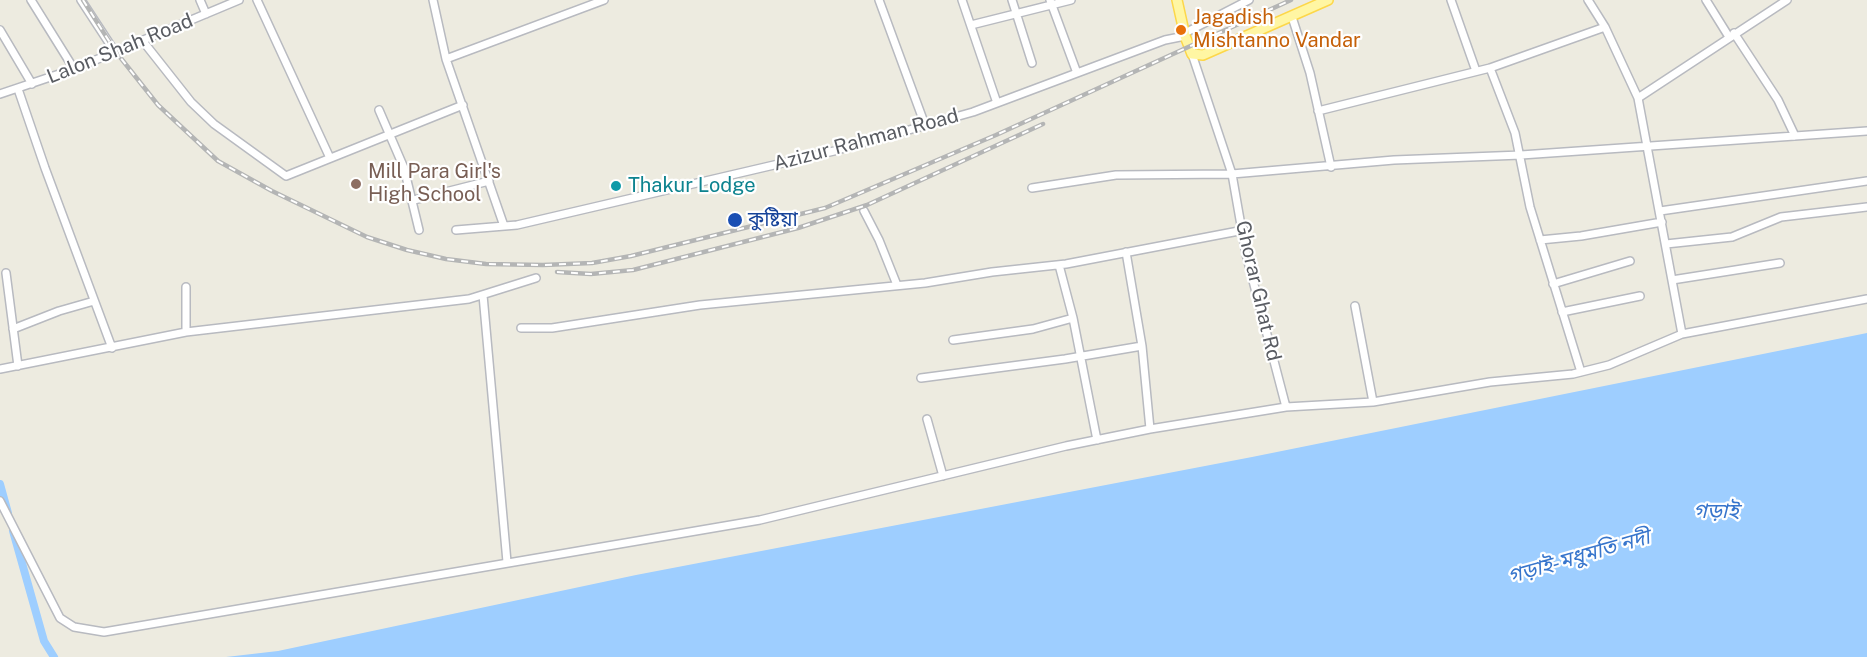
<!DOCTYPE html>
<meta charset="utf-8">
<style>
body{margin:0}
canvas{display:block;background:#edebe0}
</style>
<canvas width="1867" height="657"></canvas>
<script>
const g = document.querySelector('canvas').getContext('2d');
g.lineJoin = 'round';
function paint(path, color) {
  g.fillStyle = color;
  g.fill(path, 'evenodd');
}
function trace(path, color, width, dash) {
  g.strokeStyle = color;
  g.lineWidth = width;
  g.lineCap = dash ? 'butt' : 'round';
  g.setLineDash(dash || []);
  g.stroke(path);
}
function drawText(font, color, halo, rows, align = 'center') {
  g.font = font + ' "Public Sans","Noto Sans Bengali",sans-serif';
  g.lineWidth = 4.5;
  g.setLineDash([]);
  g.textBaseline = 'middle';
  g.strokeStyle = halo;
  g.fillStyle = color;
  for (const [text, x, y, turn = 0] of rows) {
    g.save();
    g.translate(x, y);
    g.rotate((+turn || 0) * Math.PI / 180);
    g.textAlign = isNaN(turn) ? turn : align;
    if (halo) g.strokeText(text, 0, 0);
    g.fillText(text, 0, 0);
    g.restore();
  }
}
paint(new Path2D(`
 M 1867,333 L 1867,657 L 226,657 L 278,651 L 636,575 L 1252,457 Z`), '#9eceff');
trace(new Path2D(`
 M 0,484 L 8,513
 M 13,531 L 44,641 L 54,657`), '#9eceff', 8);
const minor = new Path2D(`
 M 31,0 L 74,69
 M 81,0 L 115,52
 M 200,0 L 206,14
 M 257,0 L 330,158
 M 433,0 L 446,59 L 504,226
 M 879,0 L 925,125
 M 962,0 L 997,103
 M 1012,0 L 1032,63
 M 1050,0 L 1077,73
 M 1451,0 L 1476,71
 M 1588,0 L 1605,27 L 1638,98 L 1682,334
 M 1706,0 L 1729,37
 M 1292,17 L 1310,73 L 1331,167
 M 971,25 L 1071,0
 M 0,30 L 32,84
 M 1185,33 L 1249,0
 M 1734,33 L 1778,100 L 1795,136
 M 142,40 L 191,102 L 214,124 L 286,176 L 463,105
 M 1192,54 L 1232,174 L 1246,254 L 1286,407
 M 446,59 L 604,0
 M 1490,68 L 1515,133 L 1530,207 L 1581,372
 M 18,89 L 45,168 L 112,348
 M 0,94 L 74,69 L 239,0
 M 1638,98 L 1787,0
 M 379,110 L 404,168 L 419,230
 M 1318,111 L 1490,68 L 1605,27
 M 1032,188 L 1116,175 L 1232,174 L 1394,160 L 1521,155 L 1867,131
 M 414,200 L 489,181
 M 864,211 L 879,240 L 897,285
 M 1660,211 L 1867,181
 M 456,230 L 517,225 L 834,151 L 973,112 L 1165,40 L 1185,36
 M 1540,240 L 1581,236 L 1662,222
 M 1666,244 L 1732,237 L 1781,217 L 1867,207
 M 1126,252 L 1142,346 L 1150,429
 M 1059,265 L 1073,318 L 1097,440
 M 6,273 L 18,366
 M 1672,280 L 1780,263
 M 1553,284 L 1630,261
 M 186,287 L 186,332
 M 483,295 L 507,562
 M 1355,306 L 1373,402
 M 1562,312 L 1640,296
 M 521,328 L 552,328 L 700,305 L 925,283 L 992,272 L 1066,264 L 1244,230
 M 13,329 L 59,311 L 94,301
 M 953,340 L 1033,329 L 1073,318
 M 0,369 L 186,332 L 469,299 L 536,278
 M 921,378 L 1065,359 L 1142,346
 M 927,419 L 943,476
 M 0,501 L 60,618 L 74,627 L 104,632 L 760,520 L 1066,446 L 1150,429 L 1286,407 L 1373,402 L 1490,382 L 1573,374 L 1609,365 L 1682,334 L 1867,299`);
const major = new Path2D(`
 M 1177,0 L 1185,36 L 1192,54 L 1203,55 L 1328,0`);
trace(minor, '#b8bac0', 10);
trace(major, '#fdd749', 12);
trace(minor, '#fff', 7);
trace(major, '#fff6a3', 9);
const rail = new Path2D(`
 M 83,0 L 116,52 L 158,105 L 218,161 L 272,191 L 367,237 L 407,250 L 446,259 L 486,264 L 543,265 L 592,263 L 631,256 L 825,208 L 996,135 L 1291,0
 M 557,272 L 591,274 L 633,270 L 798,228 L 867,205 L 1043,124`);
trace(rail, '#b4b5b5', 4.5);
trace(rail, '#fff', 2, [7]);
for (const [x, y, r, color] of [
 [1181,30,6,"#e8710a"],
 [356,184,6,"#8d6e63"],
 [616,186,6,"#0f9aa8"],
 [735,220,8,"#1a4fb4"]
]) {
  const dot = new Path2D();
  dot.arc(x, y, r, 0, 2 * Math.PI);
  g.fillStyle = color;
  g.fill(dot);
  trace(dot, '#fff', 2);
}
drawText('20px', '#c56008', '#fff', [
 ["Jagadish",1193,18],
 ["Mishtanno Vandar",1193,41]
], 'left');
drawText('20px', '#595c62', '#fff', [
 ["Lalon Shah Road",120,49,-22],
 ["Azizur Rahman Road",866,140,-15],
 ["Ghorar Ghat Rd",1258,291,77]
]);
drawText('20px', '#785e54', '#fff', [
 ["Mill Para Girl's",368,172],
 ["High School",368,195]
], 'left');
drawText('20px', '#0d838f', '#fff', [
 ["Thakur Lodge",628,186]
], 'left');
drawText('20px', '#164399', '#fff', [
 ["কুষ্টিয়া",748,220]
], 'left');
drawText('italic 21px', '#3775cc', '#fff', [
 ["গড়াই",1716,512],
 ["গড়াই-মধুমতি নদী",1579,557,-16]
]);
</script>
